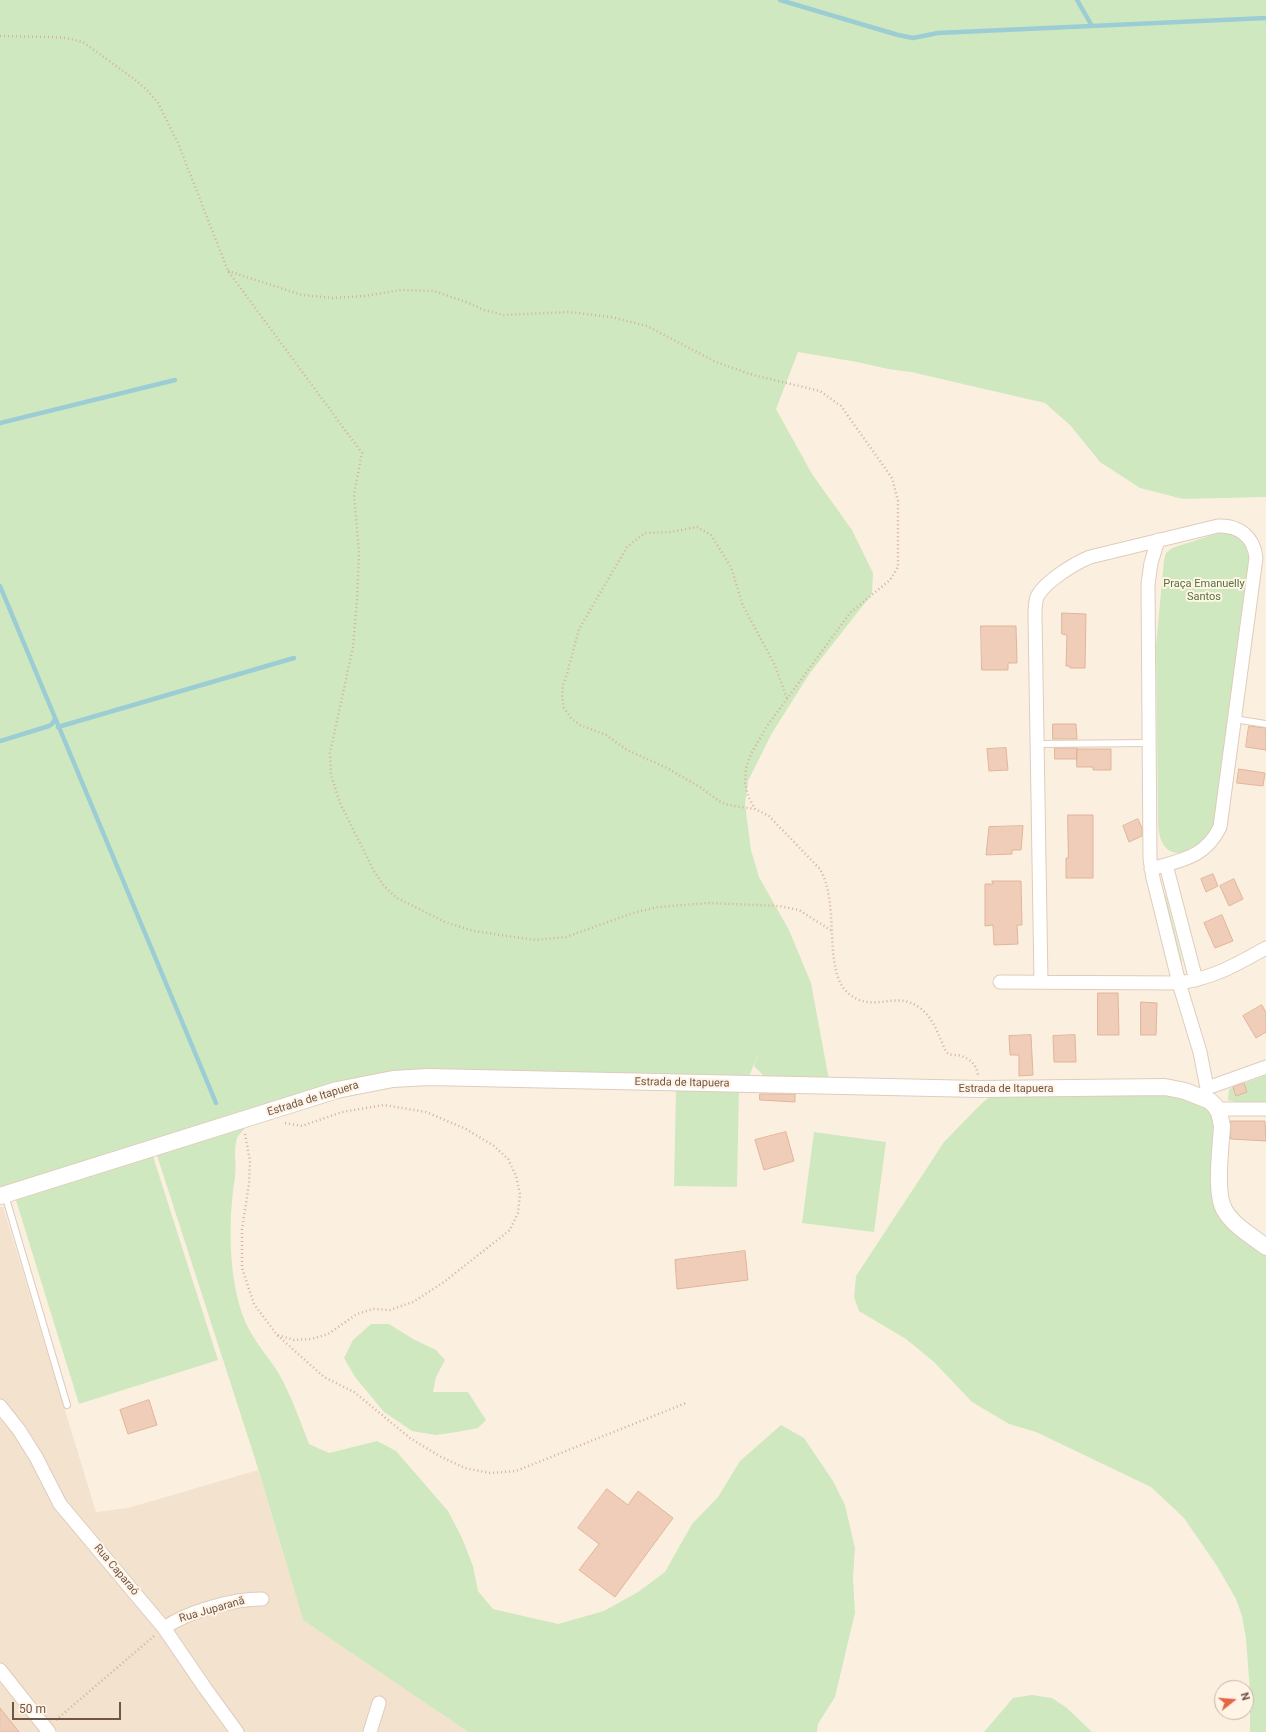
<!DOCTYPE html>
<meta charset="utf-8">
<style>
body{margin:0}
#map{position:relative;width:1266px;height:1732px;overflow:hidden;background:#fbf0e0;font-family:Roboto,sans-serif}
canvas{display:block}
.north{position:absolute;left:1214px;top:1680px;width:40px;height:40px;box-sizing:border-box;background:#fff4e5;border:1px solid #c6b5a6;border-radius:50%;rotate:73deg;font-size:11px;font-weight:700;line-height:16px;text-align:center;color:#715648}
.north::after{content:'';display:block;margin:auto;width:14px;height:18px;background:#e36747;clip-path:polygon(50% 0,100% 100%,50% 72%,0 100%)}
.scale{position:absolute;left:12px;top:1702px;width:109px;height:18px;box-sizing:border-box;border:2px solid #715648;border-top:0;padding-left:5px;font-size:12px;line-height:14px;white-space:nowrap;color:#715648;-webkit-text-stroke:3px #fff4e5;paint-order:stroke}
</style>
<div id="map">
<canvas width="1266" height="1732"></canvas>
<div class="north">N</div>
<div class="scale">50 m</div>
</div>
<script>
const g = document.querySelector('canvas').getContext('2d');
g.lineJoin = 'round';
function paint(path, color) {
  g.fillStyle = color;
  g.fill(path, 'evenodd');
}
function trace(path, color, width, dash) {
  g.strokeStyle = color;
  g.lineWidth = width;
  g.lineCap = dash ? 'butt' : 'round';
  g.setLineDash(dash || []);
  g.stroke(path);
}
function drawText(font, color, halo, rows, align = 'center') {
  g.font = font + ' Roboto,sans-serif';
  g.lineWidth = 4;
  g.setLineDash([]);
  g.textBaseline = 'middle';
  g.strokeStyle = halo;
  g.fillStyle = color;
  for (const [text, x, y, turn = 0] of rows) {
    g.save();
    g.translate(x, y);
    g.rotate((+turn || 0) * Math.PI / 180);
    g.textAlign = isNaN(turn) ? turn : align;
    if (halo) g.strokeText(text, 0, 0);
    g.fillText(text, 0, 0);
    g.restore();
  }
}
paint(new Path2D(`
 M 0,1207 L 3,1207 L 96,1512 L 128,1508 L 258,1470 L 303,1620 L 468,1732 L 0,1732 Z`), '#f2e2ce');
paint(new Path2D(`
 M 0,0 L 1266,0 L 1266,497 L 1183,499 L 1140,488 L 1100,462 L 1070,425 L 1045,403 L 911,372 L 888,369 L 857,362 L 798,352 L 776,409 L 812,474 L 852,530 L 873,573 L 872,594 L 810,673 L 772,733 L 748,781 L 745,804 L 751,850 L 759,877 L 789,930 L 811,983 L 829,1080 L 767,1079 L 754,1066 L 759,1052 L 748,1079 L 450,1083 L 361,1090 L 247,1126 C 244,1130 239,1134 237,1138 C 233,1150 237,1165 235,1177 C 228,1221 228,1279 245,1321 C 253,1340 267,1355 278,1372 C 292,1397 299,1418 309,1444 L 329,1453 L 377,1441 L 396,1451 L 448,1511 L 462,1538 L 473,1566 L 478,1591 L 493,1609 L 558,1624 L 604,1611 L 638,1592 L 665,1572 L 692,1524 L 718,1497 L 740,1461 L 781,1425 L 804,1438 L 833,1481 L 845,1505 L 855,1548 L 853,1577 L 855,1613 L 835,1697 L 818,1724 L 817,1732 L 468,1732 L 303,1620 L 256,1462 L 153,1143 L 0,1190 Z
 M 1222,532 C 1241,534 1243,538 1251,555 L 1214,827 C 1211,832 1207,841 1202,845 C 1190,852 1172,859 1163,844 C 1158,835 1158,824 1158,814 L 1156,646 L 1164,560 L 1166,553 L 1172,548 Z
 M 1164,894 L 1166,896 L 1182,961 L 1180,963 L 1163,895 Z
 M 1266,1075 L 1266,1104 L 1237,1102 L 1228,1100 L 1229,1089 Z
 M 676,1089 L 739,1089 L 737,1187 L 674,1186 Z
 M 994,1093 L 1160,1094 L 1191,1100 L 1204,1105 L 1217,1118 L 1215,1193 L 1248,1242 L 1266,1256 L 1266,1732 L 1250,1732 L 1250,1692 L 1246,1639 L 1242,1616 L 1236,1599 L 1217,1566 L 1184,1518 L 1151,1487 L 1036,1432 L 1009,1424 L 972,1402 L 934,1362 L 906,1339 L 859,1311 L 854,1297 L 856,1276 L 944,1142 L 980,1105 Z
 M 814,1132 L 886,1142 L 874,1232 L 802,1223 Z
 M 152,1153 L 218,1360 L 79,1404 L 15,1197 Z
 M 371,1324 L 389,1324 L 413,1339 L 436,1350 L 445,1360 L 436,1377 L 433,1392 L 468,1392 L 486,1420 L 478,1428 L 457,1432 L 436,1435 L 412,1431 L 384,1412 L 355,1377 L 344,1358 L 353,1340 Z
 M 1032,1695 L 1052,1698 L 1067,1708 L 1092,1732 L 984,1732 L 1013,1698 Z`), '#d0e8bf');
trace(new Path2D(`
 M 780,0 L 898,35 L 913,38 L 938,33 L 1266,18
 M 1077,0 L 1092,26
 M 0,423 L 175,380
 M 0,586 L 216,1103
 M 58,727 L 294,658
 M 0,741 L 49,726 L 52,724 L 55,719`), '#9ccdd5', 4.5);
const building = new Path2D(`
 M 1062,613 L 1086,614 L 1085,668 L 1070,668 L 1070,666 L 1066,666 L 1067,635 L 1062,634 Z
 M 981,626 L 1016,626 L 1017,663 L 1008,663 L 1008,670 L 982,670 Z
 M 1053,724 L 1076,724 L 1077,739 L 1053,739 Z
 M 1249,726 L 1266,728 L 1266,750 L 1246,747 Z
 M 1006,748 L 1008,770 L 989,771 L 987,749 Z
 M 1055,748 L 1077,748 L 1077,759 L 1055,759 Z
 M 1077,749 L 1111,749 L 1111,770 L 1093,770 L 1093,767 L 1077,767 Z
 M 1239,769 L 1265,773 L 1263,786 L 1237,783 Z
 M 1068,815 L 1093,815 L 1093,878 L 1066,878 L 1066,858 L 1068,858 Z
 M 1138,819 L 1142,828 L 1142,836 L 1129,842 L 1123,826 Z
 M 1023,826 L 1021,850 L 1012,850 L 1012,854 L 986,855 L 989,827 Z
 M 1213,874 L 1218,886 L 1206,892 L 1201,879 Z
 M 1234,879 L 1243,899 L 1229,906 L 1220,886 Z
 M 992,881 L 1021,881 L 1022,925 L 1017,925 L 1018,944 L 994,945 L 993,925 L 985,926 L 985,884 L 993,884 Z
 M 1222,915 L 1233,941 L 1215,948 L 1204,923 Z
 M 1098,993 L 1118,993 L 1119,1035 L 1098,1035 Z
 M 1141,1002 L 1157,1003 L 1156,1035 L 1141,1035 Z
 M 1262,1005 L 1266,1013 L 1266,1032 L 1256,1038 L 1243,1016 Z
 M 1031,1035 L 1033,1075 L 1019,1076 L 1019,1055 L 1010,1055 L 1009,1036 Z
 M 1075,1035 L 1076,1062 L 1054,1062 L 1053,1036 Z
 M 1244,1083 L 1247,1092 L 1236,1096 L 1233,1087 Z
 M 760,1094 L 795,1094 L 795,1102 L 760,1100 Z
 M 1231,1121 L 1265,1121 L 1266,1141 L 1231,1139 Z
 M 786,1132 L 794,1161 L 764,1170 L 755,1140 Z
 M 745,1251 L 748,1280 L 677,1289 L 675,1260 Z
 M 149,1400 L 157,1425 L 128,1434 L 120,1410 Z
 M 607,1489 L 628,1505 L 638,1491 L 673,1518 L 615,1597 L 579,1570 L 599,1544 L 578,1528 Z
 M 0,1708 L 19,1732 L 0,1732 Z`);
paint(building, '#f0cdb8');
trace(building, '#e2b499', 1);
const service = new Path2D(`
 M 1234,719 L 1266,724
 M 1037,744 L 1149,743
 M 5,1195 L 67,1405`);
const minor = new Path2D(`
 M 1158,540 L 1151,563 L 1148,584 L 1150,859 L 1153,878 L 1179,983 L 1200,1052 L 1207,1088 L 1204,1098
 M 1166,865 L 1196,980
 M 1000,982 L 1179,983 C 1213,978 1236,965 1266,948
 M 1041,982 L 1035,616 C 1035,610 1035,603 1037,597 C 1044,582 1075,563 1090,557 L 1218,526 C 1239,525 1254,537 1256,558 L 1220,827 C 1205,858 1181,860 1151,869
 M 1207,1088 L 1266,1067
 M 1217,1109 L 1266,1109
 M 0,1406 L 19,1430 L 36,1457 L 60,1504 L 164,1628 L 205,1688 L 237,1732
 M 164,1628 C 189,1611 232,1599 262,1599
 M 0,1670 L 49,1732
 M 370,1732 L 379,1703`);
const tertiary = new Path2D(`
 M 0,1196 L 337,1090 L 393,1079 L 428,1077 L 980,1089 L 1165,1087 L 1185,1091 L 1210,1101 L 1215,1106 L 1219,1112 L 1222,1126 C 1221,1146 1214,1194 1225,1211 C 1234,1226 1252,1236 1266,1247`);
trace(service, '#dfccbc', 8);
trace(minor, '#dfccbc', 15);
trace(tertiary, '#dfccbc', 18);
trace(new Path2D(`
 M 0,36 L 51,37 L 66,38 L 83,42 L 134,79 L 147,90 L 158,103 L 178,143 L 228,271 L 362,453 L 354,494 L 359,552 L 357,600 L 353,647 L 330,753 L 331,775 L 340,803 L 374,871 L 384,886 L 397,898 L 445,922 L 473,931 L 535,940 L 566,937 L 633,913 L 658,907 L 709,903 L 779,906 L 799,910 L 832,931
 M 228,271 L 302,295 L 333,298 L 364,296 L 401,290 L 434,291 L 466,302 L 484,310 L 504,315 L 569,312 L 611,317 L 647,326 L 716,362 L 753,375 L 820,391 L 841,406 L 892,478 L 898,501 L 898,567 L 890,580 L 850,613 L 767,726 L 751,754 L 746,768 L 745,782 L 748,796 L 755,809
 M 787,698 L 774,663 L 743,606 L 731,567 L 711,535 L 697,527 L 671,532 L 645,533 L 627,547 L 579,629 L 567,674 L 563,685 L 562,697 L 564,708 L 571,718 L 580,725 L 606,735 L 627,750 L 667,768 L 700,787 L 719,801 L 728,805 L 755,809 L 769,816 L 819,868 C 841,900 822,971 848,993 C 872,1014 894,991 917,1006 C 929,1013 935,1026 940,1038 C 943,1043 944,1051 949,1054 C 951,1055 955,1055 958,1055 C 969,1058 976,1063 978,1075
 M 245,1134 L 250,1161 L 249,1184 L 242,1229 L 242,1268 L 254,1304 L 277,1335 L 324,1377 L 354,1392 L 410,1438 L 441,1457 L 465,1468 L 490,1473 L 516,1471 L 686,1403
 M 278,1335 L 294,1340 L 311,1339 L 328,1334 L 357,1314 L 373,1309 L 390,1310 L 413,1302 L 444,1282 L 510,1230 L 518,1213 L 520,1194 L 516,1176 L 508,1159 L 494,1146 L 466,1129 L 426,1112 L 384,1105 L 342,1112 L 302,1126 L 285,1123
 M 56,1720 L 154,1636`), '#d4b19c', 2.5, [1, 3]);
trace(service, '#fff', 6);
trace(minor, '#fff', 13);
trace(tertiary, '#fff', 16);
drawText('11px', '#527741', '#fff4e5', [
 ["Praça Emanuelly",1204,584],
 ["Santos",1204,597]
]);
drawText('11px', '#715648', '#fff4e5', [
 ["Estrada de Itapuera",682,1083,1],
 ["Estrada de Itapuera",1006,1089],
 ["Estrada de Itapuera",313,1099,-17],
 ["Rua Caparaó",116,1570,50],
 ["Rua Juparanã",212,1610,-16]
]);
</script>
